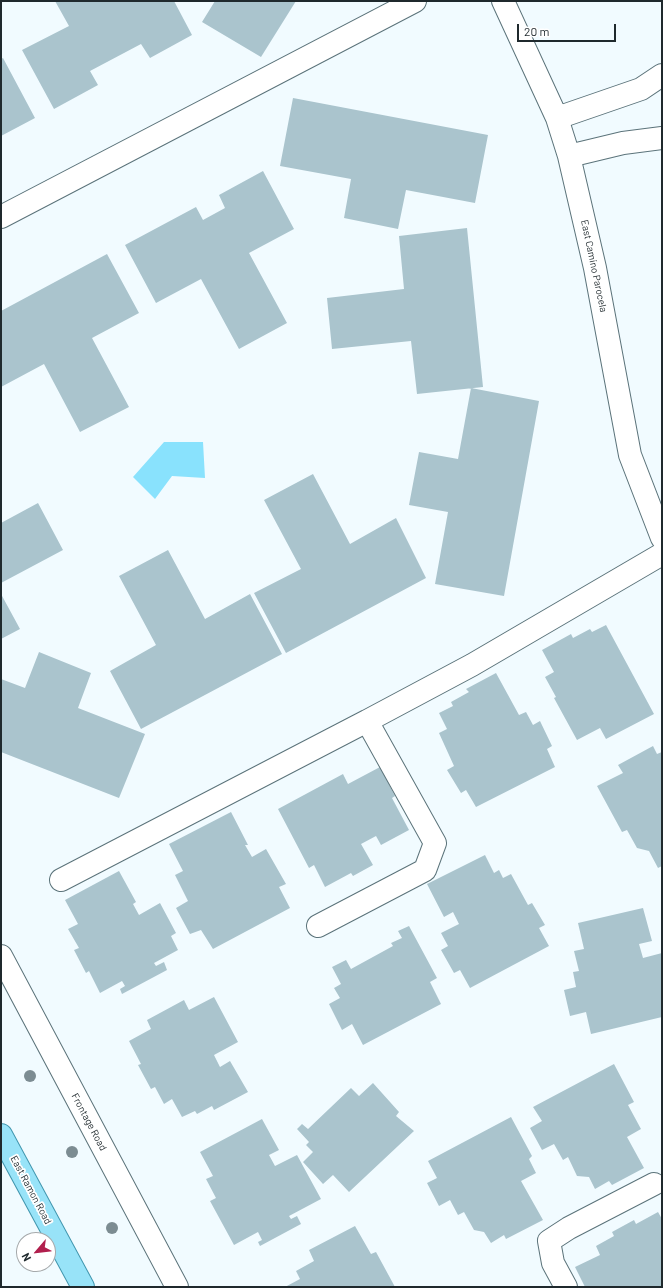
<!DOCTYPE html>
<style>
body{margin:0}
#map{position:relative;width:663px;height:1288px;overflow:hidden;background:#f1fbff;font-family:Barlow,sans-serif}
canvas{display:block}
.frame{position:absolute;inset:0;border:2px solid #1f292d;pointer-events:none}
.north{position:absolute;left:16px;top:1232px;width:40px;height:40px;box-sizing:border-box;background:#fff;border:1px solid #a5a9ab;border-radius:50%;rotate:242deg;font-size:11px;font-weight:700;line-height:16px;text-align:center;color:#1f292d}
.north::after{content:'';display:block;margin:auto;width:14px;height:18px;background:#b11f4d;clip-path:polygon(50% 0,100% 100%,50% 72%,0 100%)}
.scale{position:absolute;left:517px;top:24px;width:99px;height:18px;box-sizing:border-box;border:2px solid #1f292d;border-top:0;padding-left:5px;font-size:12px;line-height:14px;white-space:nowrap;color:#1f292d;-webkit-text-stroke:3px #fff;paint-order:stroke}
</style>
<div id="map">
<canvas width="663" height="1288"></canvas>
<div class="frame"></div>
<div class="north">N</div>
<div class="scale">20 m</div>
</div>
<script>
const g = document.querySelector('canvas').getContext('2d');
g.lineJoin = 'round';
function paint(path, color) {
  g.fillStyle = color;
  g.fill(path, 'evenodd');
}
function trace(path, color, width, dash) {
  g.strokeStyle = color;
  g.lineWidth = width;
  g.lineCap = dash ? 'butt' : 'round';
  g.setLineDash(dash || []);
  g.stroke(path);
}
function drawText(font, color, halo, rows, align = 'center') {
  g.font = font + ' Barlow,sans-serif';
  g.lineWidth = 3.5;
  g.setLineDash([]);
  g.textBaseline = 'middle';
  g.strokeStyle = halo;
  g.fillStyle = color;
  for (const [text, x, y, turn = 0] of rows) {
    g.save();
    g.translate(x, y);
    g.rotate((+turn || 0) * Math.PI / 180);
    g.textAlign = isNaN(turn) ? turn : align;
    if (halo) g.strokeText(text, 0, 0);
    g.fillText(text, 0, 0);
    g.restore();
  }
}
paint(new Path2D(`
 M 164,442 L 203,442 L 205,478 L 172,476 L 155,499 L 133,477 Z`), '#89e2fd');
paint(new Path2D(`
 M 55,1 L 174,1 L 192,35 L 150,58 L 141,44 L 90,71 L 98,85 L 54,109 L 22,50 L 69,26 Z
 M 215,1 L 296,1 L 261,57 L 202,22 Z
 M 3,58 L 35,118 L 1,136 L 1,59 Z
 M 293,98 L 488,135 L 475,203 L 406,190 L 398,229 L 344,218 L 351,179 L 280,166 Z
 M 263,171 L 294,229 L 249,253 L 287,323 L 239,349 L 201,279 L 156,303 L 125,245 L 196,207 L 203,220 L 225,208 L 219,195 Z
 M 467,228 L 483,387 L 417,394 L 411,341 L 332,349 L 327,298 L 404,289 L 399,236 Z
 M 107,254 L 139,313 L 92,338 L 129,407 L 80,432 L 44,364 L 1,387 L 1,311 Z
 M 471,388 L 539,401 L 504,596 L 435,584 L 448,512 L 409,505 L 419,452 L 458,459 Z
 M 313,474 L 350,544 L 396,518 L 426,578 L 286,653 L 254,593 L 301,569 L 264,500 Z
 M 38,503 L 63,550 L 1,583 L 1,523 Z
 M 168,550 L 205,619 L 250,594 L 282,654 L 141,729 L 110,671 L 156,645 L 119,576 Z
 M 1,594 L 20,629 L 1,639 Z
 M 606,625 L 654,714 L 606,739 L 600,728 L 577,740 L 554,698 L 556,697 L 545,677 L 554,672 L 542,650 L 571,634 L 573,638 L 590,629 L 592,632 Z
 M 39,652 L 91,673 L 78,708 L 145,734 L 119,798 L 1,752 L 1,679 L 25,688 Z
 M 496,673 L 519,715 L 526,712 L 533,725 L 540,721 L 552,746 L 547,749 L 555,767 L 476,807 L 466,790 L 461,793 L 447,770 L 454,766 L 439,733 L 447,729 L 439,713 L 453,706 L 451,702 L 469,692 L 466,689 Z
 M 653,746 L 657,754 L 662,752 L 662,866 L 658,868 L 649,851 L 637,848 L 627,830 L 622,832 L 597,786 L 623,773 L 618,765 Z
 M 380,767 L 395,796 L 392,798 L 409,830 L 381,845 L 376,836 L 361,844 L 373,865 L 353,876 L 351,873 L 325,887 L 314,865 L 309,868 L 278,809 L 343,774 L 348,784 Z
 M 231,812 L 248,845 L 245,845 L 252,857 L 266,849 L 286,884 L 279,887 L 290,908 L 213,949 L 201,930 L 190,934 L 176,908 L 188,901 L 175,875 L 183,871 L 169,844 Z
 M 485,855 L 494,873 L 499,870 L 503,878 L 511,874 L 528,905 L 532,903 L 545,925 L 539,928 L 549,946 L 470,988 L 460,970 L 454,973 L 441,950 L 448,946 L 441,933 L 459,924 L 453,912 L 444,917 L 427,884 Z
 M 119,871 L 136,902 L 133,904 L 139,915 L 160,903 L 176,933 L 171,936 L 178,950 L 154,963 L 156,966 L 164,962 L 167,970 L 122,994 L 120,989 L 125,986 L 122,981 L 100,993 L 89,971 L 86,973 L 74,950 L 79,948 L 68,929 L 78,924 L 65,900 Z
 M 643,908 L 652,941 L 639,944 L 643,958 L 662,953 L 662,1017 L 591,1034 L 586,1012 L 570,1016 L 564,990 L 576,987 L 573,972 L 579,971 L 574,951 L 584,949 L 578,923 Z
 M 409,926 L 437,978 L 430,982 L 441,1004 L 363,1045 L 352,1024 L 342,1030 L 329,1004 L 340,998 L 334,988 L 341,984 L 332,967 L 346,960 L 351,969 L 393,946 L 391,943 L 402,938 L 398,931 Z
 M 214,997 L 238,1042 L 214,1055 L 220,1067 L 230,1061 L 248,1092 L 214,1110 L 212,1106 L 197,1114 L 195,1111 L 182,1117 L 172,1099 L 164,1104 L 155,1087 L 151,1089 L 138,1065 L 141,1064 L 129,1041 L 151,1029 L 147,1020 L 184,1000 L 189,1010 Z
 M 614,1064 L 634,1102 L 628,1105 L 641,1129 L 627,1137 L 644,1168 L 612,1185 L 609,1181 L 595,1189 L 589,1177 L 577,1176 L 568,1157 L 563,1160 L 554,1144 L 542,1150 L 530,1128 L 542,1121 L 533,1107 Z
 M 373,1083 L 399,1112 L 396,1116 L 414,1131 L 349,1192 L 333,1175 L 323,1184 L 303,1162 L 313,1152 L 306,1145 L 309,1142 L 297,1129 L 302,1124 L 308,1129 L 351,1088 L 359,1096 Z
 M 511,1117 L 532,1156 L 529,1159 L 536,1173 L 521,1181 L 543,1220 L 506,1239 L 504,1235 L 491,1243 L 484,1232 L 474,1230 L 464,1212 L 458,1215 L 450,1200 L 439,1206 L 427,1183 L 437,1178 L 428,1161 Z
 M 262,1119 L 279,1150 L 269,1155 L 275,1166 L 297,1155 L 321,1199 L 289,1216 L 291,1219 L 297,1216 L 301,1224 L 260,1246 L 258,1242 L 262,1240 L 258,1232 L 234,1245 L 210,1201 L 216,1198 L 206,1179 L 213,1176 L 200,1152 Z
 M 658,1212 L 662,1219 L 662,1287 L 585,1287 L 575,1267 L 600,1255 L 596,1246 L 614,1236 L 612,1232 L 634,1220 L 636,1224 Z
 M 355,1226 L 371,1254 L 376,1252 L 395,1287 L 285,1287 L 300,1279 L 296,1271 L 314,1261 L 309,1250 Z`), '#aac4cd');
const minor = new Path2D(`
 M 503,1 L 557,118 L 569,156 L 595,268 L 630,455 L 662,538
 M 557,118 L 641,89 L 662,75
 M 569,156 L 623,143 L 662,138
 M 1,217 L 415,1
 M 61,880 L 367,721
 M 318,926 L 425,870 L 435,843 L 367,721 L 472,665 L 662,554
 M 1,956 L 177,1287
 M 566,1287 L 553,1263 L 549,1241 L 569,1228 L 654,1184`);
const major = new Path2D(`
 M 1,1135 L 83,1287`);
trace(minor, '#5b737a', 24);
trace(major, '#4196ae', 24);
trace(minor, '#fff', 22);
trace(major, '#98e3f8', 22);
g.fillStyle = '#7c8c92';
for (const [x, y] of [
 [30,1076],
 [72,1152],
 [112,1228]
]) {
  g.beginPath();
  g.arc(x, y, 6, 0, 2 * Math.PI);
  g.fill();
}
drawText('10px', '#1f292d', '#fff', [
 ["East Camino Parocela",594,266,78],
 ["Frontage Road",89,1122,62],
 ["East Ramon Road",31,1190,62]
]);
</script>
